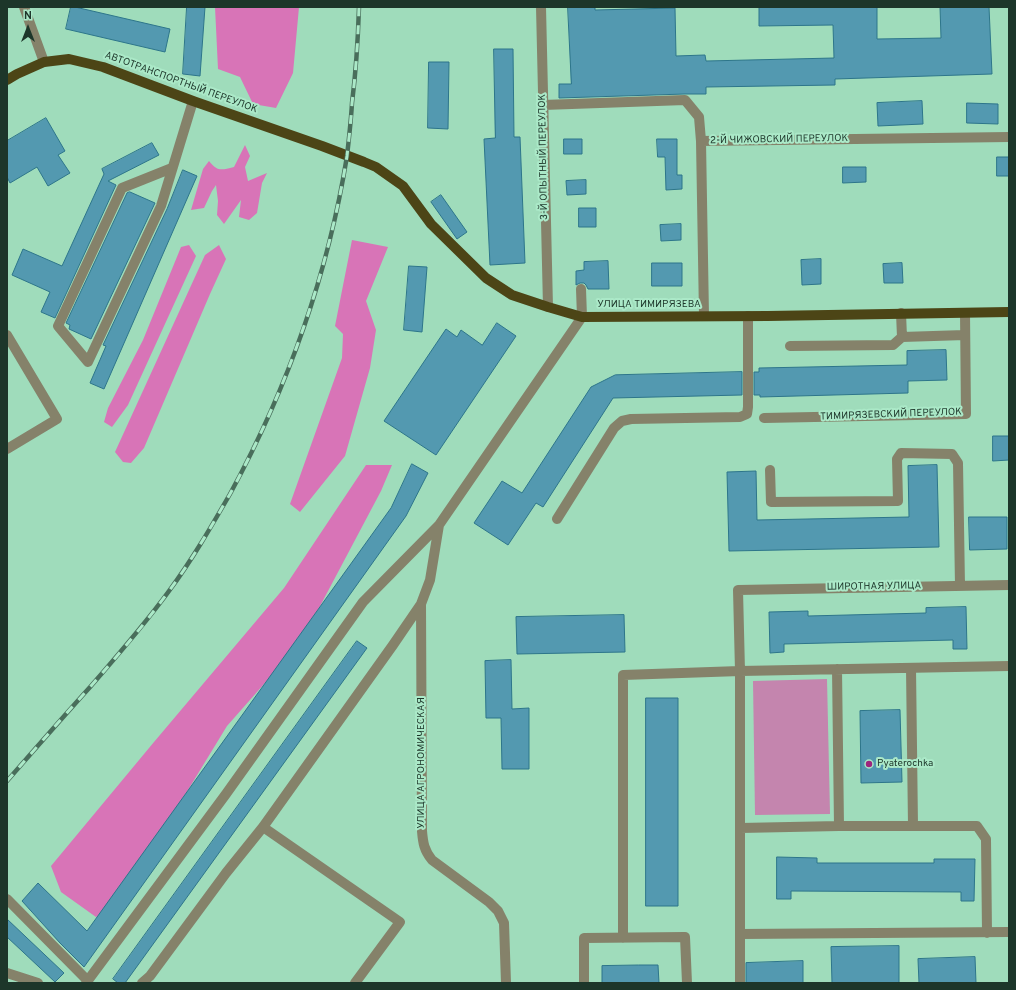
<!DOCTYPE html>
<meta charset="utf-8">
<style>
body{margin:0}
#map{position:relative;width:1016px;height:990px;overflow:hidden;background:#9fdcbb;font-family:Overpass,sans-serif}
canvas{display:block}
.frame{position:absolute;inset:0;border:8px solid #1d362a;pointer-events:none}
.north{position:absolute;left:8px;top:8px;width:40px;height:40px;-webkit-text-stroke:3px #abe9c8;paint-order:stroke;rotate:0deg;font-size:11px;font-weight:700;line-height:16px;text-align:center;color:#1d362a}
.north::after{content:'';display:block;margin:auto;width:14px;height:18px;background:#1d362a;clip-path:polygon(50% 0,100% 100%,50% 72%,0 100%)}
</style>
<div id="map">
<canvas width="1016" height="990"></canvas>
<div class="frame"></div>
<div class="north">N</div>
</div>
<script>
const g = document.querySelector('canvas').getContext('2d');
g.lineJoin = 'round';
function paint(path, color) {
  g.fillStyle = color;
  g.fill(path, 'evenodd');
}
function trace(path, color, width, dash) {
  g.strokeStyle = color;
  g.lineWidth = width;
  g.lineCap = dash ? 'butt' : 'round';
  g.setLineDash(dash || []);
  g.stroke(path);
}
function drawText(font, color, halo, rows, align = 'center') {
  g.font = font + ' Overpass,sans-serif';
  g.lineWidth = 4;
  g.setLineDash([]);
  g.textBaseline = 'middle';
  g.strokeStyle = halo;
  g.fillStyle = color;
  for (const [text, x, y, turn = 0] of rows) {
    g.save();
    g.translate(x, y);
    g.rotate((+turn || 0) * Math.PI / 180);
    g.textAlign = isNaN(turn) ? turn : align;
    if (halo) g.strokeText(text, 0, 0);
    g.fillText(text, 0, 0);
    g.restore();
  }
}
paint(new Path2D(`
 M 827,679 L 830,814 L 755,815 L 753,681 Z`), '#c485ae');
paint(new Path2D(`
 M 215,7 L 299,7 L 293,73 L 276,108 L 253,104 L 240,77 L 218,69 Z
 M 245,145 L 250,156 L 245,167 L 248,181 L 267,173 L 262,183 L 257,213 L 249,220 L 239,217 L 241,200 L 224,224 L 217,215 L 218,201 L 216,185 L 212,191 L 204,208 L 191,210 L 203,169 L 209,161 C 218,172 221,170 234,167 Z
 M 352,240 L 388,247 L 366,301 L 376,330 L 370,368 L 345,456 L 300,512 L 290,504 L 342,358 L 343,334 L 335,326 Z
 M 189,245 L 196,256 L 128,405 L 112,427 L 104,422 L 108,408 L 143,340 L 181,247 Z
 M 219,245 L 226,259 L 210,294 L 144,448 L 131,463 L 123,462 L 115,452 L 205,255 Z
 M 366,465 L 392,465 L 381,491 L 319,608 L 294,650 L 227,726 L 119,903 L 96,917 L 61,892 L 51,866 L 154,742 L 284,588 Z`), '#d874b7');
const building = new Path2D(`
 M 71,7 L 75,7 L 170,29 L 165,52 L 66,29 Z
 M 187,7 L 205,7 L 200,76 L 183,74 Z
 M 568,7 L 595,7 L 595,10 L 675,8 L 676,56 L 705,55 L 706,61 L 834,58 L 833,25 L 759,26 L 759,7 L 877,7 L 877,39 L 941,38 L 940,7 L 989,7 L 992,74 L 835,79 L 835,85 L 706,87 L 706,94 L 685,94 L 559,98 L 559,84 L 571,84 Z
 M 494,49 L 513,49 L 514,137 L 520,137 L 525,263 L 490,265 L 484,139 L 495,138 Z
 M 429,62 L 449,62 L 448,129 L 428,128 Z
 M 922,101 L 923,124 L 878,126 L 877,103 Z
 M 967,103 L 998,104 L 998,124 L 967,123 Z
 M 46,118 L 65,151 L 58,155 L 70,173 L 48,186 L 37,167 L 10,183 L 7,177 L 7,141 Z
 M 564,139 L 582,139 L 582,154 L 564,154 Z
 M 657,139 L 677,139 L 677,175 L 682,175 L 682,189 L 666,190 L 665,157 L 658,157 Z
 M 152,143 L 159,155 L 108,181 L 116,185 L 55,318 L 41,312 L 50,292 L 12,275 L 23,249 L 62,266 L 104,174 L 102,169 Z
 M 997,157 L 1009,157 L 1009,176 L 997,176 Z
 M 843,167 L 866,167 L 866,182 L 843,183 Z
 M 183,170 L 197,176 L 104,389 L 90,383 L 106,346 L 103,345 L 167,209 Z
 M 586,180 L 586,194 L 567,195 L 566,181 Z
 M 130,192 L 155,203 L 91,339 L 69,329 L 70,325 L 66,323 L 127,193 Z
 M 441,195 L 467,232 L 457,239 L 431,202 Z
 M 579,208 L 596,208 L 596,227 L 579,227 Z
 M 681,224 L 681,240 L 661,241 L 660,225 Z
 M 821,259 L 821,284 L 802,285 L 801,260 Z
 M 608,261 L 609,289 L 588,289 L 586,285 L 584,283 L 580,283 L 576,285 L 576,271 L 584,270 L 584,262 Z
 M 652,263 L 682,263 L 682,286 L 652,286 Z
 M 902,263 L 903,283 L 884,283 L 883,264 Z
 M 409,266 L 427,267 L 422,332 L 404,330 Z
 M 497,323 L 516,336 L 436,455 L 384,421 L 446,329 L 457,337 L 461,330 L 482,345 Z
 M 946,350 L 947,380 L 908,381 L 908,393 L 760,397 L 760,395 L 754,395 L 754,372 L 759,372 L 759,368 L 907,365 L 907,351 Z
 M 742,372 L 742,395 L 613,398 L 543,507 L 536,503 L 508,545 L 474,523 L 502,481 L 522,493 L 591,387 L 615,375 Z
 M 993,436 L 1009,436 L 1009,460 L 993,461 Z
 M 412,464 L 428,473 L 406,516 L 84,967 L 60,943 L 22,901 L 38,883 L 87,931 L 391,508 Z
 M 937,465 L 939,547 L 729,551 L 727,472 L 756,471 L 757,520 L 909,517 L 908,466 Z
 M 969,517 L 1007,517 L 1007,549 L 970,550 Z
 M 966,607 L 967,649 L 953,649 L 953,640 L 784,644 L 784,652 L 770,653 L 769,612 L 808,611 L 808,616 L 926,613 L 926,608 Z
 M 624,615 L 625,652 L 517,654 L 516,617 Z
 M 357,641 L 367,648 L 125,983 L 118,983 L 113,979 Z
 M 511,660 L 512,709 L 529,708 L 529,769 L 502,769 L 501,718 L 486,718 L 485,661 Z
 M 646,698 L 678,698 L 678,906 L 646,906 Z
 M 900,710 L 902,782 L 861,783 L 860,711 Z
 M 777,857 L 817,858 L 817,863 L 934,863 L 934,859 L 975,859 L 974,901 L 961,901 L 961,892 L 791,891 L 791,899 L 777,899 Z
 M 7,919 L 64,973 L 55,982 L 7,937 Z
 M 899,946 L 899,983 L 832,983 L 831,947 Z
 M 975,957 L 976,983 L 919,983 L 918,959 Z
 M 803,961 L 803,983 L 746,983 L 746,963 Z
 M 639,965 L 658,965 L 659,983 L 602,983 L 602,966 Z`);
paint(building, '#5399b0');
trace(building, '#2d758a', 1);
trace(new Path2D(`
 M 24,7 L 44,62
 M 541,7 L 548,307
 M 543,105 L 685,100 L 699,117 L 701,141
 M 172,168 L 122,188 L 58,326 L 88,362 L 161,206 L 193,101
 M 901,313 L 902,337 L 965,335
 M 704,316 L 701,141 L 1009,137
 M 7,335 L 57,419 L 7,449
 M 790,346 L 893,345 L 902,337
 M 764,418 L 966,414 L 965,313
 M 770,470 L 771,502 L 898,501 L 897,459 L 901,453 L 952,454 L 958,463 L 960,586
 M 557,519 L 614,428 L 622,421 L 631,419 L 740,417 L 747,414 L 748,407 L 748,316
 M 421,604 L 422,831 C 423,843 424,850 432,860 L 489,902 L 498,911 L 504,923 L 506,983
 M 837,669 L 839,826 L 913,826 L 911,668
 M 913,826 L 977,826 L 986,839 L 987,933
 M 263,827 L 400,922 L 355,983
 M 740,828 L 839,826
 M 7,899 L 88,981
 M 740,934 L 1009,932
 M 623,938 L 623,675 L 740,671 L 1009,666
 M 7,973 L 38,983
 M 86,983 L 226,794 L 363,602 L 439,525 L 582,317 L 581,289
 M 142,983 L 150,976 L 226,873 L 263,827 L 393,645 L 421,604 L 430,580 L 439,525
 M 584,983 L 584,938 L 685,937 L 687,983
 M 740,983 L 740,671 L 738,590 L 1009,585`), '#85826a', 10);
trace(new Path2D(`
 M 7,80 L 17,74 L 44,62 L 69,59 L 103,67 L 193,101 L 322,146 L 364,162 L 376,167 L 403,186 L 431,224 L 486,278 L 512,295 L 548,307 L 582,317 L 768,316 L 1009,312`), '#4c4516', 10);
const rail = new Path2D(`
 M 7,781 C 35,749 63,717 91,686 C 118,655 145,624 169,591 C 192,560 211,527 230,494 C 287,389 328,274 347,156 C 349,138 351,121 352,103 C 356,71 358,39 359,7`);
trace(rail, '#496e5b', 4.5);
trace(rail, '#abe9c8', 3, [9]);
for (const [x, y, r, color] of [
 [869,764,4,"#9d257d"]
]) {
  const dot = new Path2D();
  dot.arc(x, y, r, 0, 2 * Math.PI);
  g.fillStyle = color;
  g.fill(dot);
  trace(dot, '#abe9c8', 1.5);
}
drawText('10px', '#1d362a', '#abe9c8', [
 ["АВТОТРАНСПОРТНЫЙ ПЕРЕУЛОК",181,83,20],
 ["2-Й ЧИЖОВСКИЙ ПЕРЕУЛОК",779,140,-1],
 ["3-Й ОПЫТНЫЙ ПЕРЕУЛОК",544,157,-91],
 ["УЛИЦА ТИМИРЯЗЕВА",649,305],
 ["ТИМИРЯЗЕВСКИЙ ПЕРЕУЛОК",891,415,-2],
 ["ШИРОТНАЯ УЛИЦА",874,587,-1],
 ["УЛИЦА АГРОНОМИЧЕСКАЯ",422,763,-90]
]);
drawText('10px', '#1d362a', '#abe9c8', [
 ["Pyaterochka",877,764]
], 'left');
</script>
